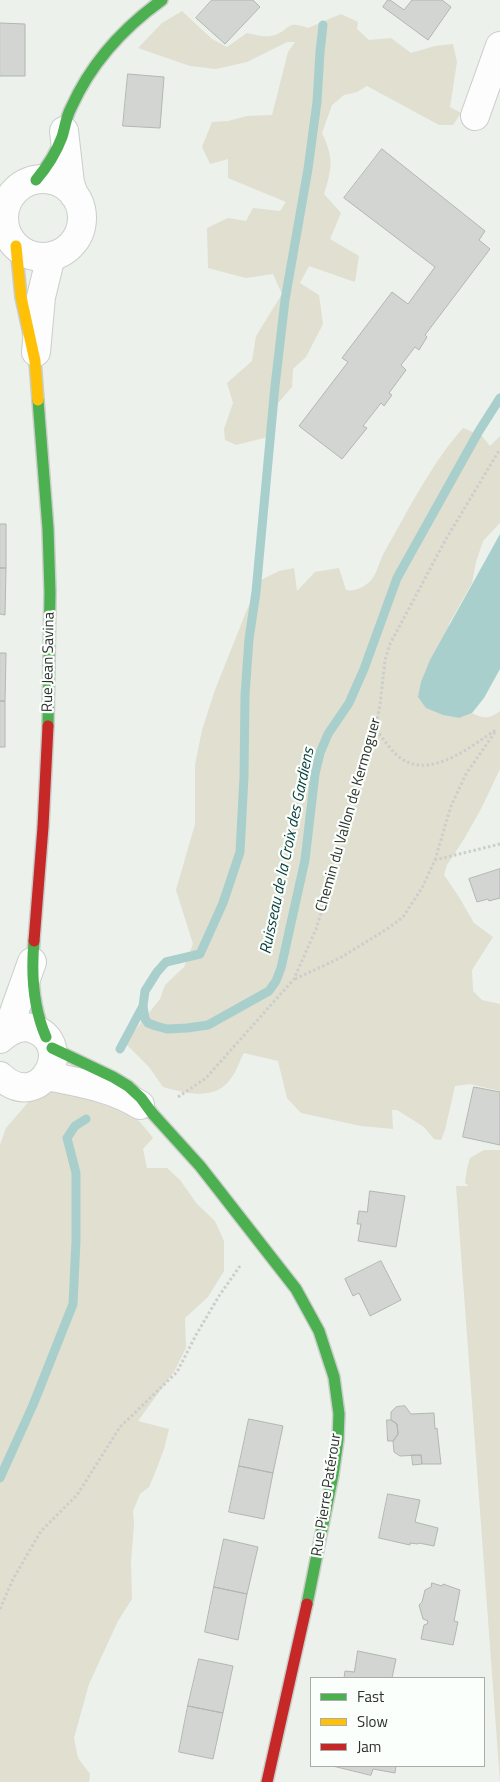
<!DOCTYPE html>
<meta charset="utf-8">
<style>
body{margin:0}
#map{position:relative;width:500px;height:1782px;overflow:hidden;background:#ecf1ec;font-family:"Titillium Web",sans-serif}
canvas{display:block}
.legend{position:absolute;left:310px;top:1677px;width:175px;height:90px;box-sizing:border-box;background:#fbfffb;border:1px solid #a9aca9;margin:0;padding:6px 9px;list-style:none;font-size:15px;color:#2d302d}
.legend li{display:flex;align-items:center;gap:10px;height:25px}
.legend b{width:25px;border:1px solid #a9aca9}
</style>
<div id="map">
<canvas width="500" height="1782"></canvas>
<ul class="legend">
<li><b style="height:6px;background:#4caf50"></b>Fast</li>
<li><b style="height:6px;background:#ffc107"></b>Slow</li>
<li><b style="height:6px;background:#c62828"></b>Jam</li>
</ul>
</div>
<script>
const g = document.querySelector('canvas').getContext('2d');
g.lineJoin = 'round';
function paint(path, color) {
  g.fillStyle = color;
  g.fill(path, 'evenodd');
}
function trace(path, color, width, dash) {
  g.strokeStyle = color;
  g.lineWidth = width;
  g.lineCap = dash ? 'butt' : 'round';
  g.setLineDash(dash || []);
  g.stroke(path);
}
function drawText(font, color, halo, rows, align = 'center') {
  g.font = font + ' "Titillium Web",sans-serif';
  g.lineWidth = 4.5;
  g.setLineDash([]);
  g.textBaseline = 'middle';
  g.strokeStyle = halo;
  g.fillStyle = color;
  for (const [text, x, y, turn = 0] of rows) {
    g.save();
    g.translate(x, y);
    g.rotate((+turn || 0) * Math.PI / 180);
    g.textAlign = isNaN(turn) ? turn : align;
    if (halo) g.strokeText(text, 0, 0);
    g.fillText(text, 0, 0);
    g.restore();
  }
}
paint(new Path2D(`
 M 182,11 L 212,39 L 227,47 L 247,33 C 256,35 266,38 275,35 C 292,28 286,20 308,28 L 341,14 L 358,22 L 357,29 L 369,40 L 391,38 L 411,53 L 435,46 L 453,44 L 457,62 L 450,107 L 461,113 L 453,125 L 439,125 L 367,86 L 357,92 L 344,95 L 332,105 L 322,133 C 334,158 332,169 324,194 L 341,213 L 330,239 L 359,256 L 355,282 L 309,266 L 300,283 L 319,295 L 323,324 L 306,357 L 293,369 L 292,387 L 272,410 L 268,437 L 236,445 L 225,440 L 224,429 L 233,403 L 227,383 L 252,361 L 256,336 L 282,294 L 273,274 L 246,278 L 208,268 L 207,228 L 228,218 L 246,221 L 253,208 L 280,211 L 286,202 L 228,178 L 228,159 L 210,164 L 202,147 L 212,122 L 228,121 L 247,116 L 272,115 L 288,52 L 295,42 L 287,42 L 247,62 L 216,69 L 190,66 L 138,48 L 162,23 Z
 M 463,428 L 482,436 L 490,446 L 500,436 L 500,523 L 483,541 L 476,562 L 472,583 L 449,624 L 443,715 L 459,718 L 472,713 C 483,719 490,719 500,711 L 500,769 L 481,809 L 464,839 L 447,865 L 444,875 L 459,897 L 474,923 L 493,937 L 472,970 L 473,991 L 482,1000 L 500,1004 L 500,1091 L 470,1084 L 455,1086 L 445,1130 L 441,1140 L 434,1139 L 424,1127 L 397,1110 L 392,1110 L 393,1129 L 361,1126 L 301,1113 L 287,1098 L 278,1061 L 244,1053 C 239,1062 236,1073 229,1081 C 213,1101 185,1093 163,1087 L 149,1067 L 125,1043 L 160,999 L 165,985 L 184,967 L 193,944 L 176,890 L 195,824 L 195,765 L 202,730 L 215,690 L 246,612 L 261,580 L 279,571 L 294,568 L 297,591 L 315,572 L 339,568 L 346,590 C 355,592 367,586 372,579 C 378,571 380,559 385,551 C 409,509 431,464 463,428 Z
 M 49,1092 C 66,1092 102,1095 116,1103 C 131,1112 143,1124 153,1138 L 143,1149 L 147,1168 L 167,1168 L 180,1180 L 197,1204 L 215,1221 L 224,1241 L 224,1271 L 208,1297 L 185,1318 L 186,1348 L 175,1370 L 138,1421 L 169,1429 L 164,1449 L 155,1473 L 149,1487 L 140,1494 L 133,1511 L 134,1523 L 131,1563 L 132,1599 L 118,1621 L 89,1684 L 74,1738 L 78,1758 L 90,1774 L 89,1782 L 0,1782 L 0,1145 L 6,1128 L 31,1099 Z
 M 484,1150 L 500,1150 L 500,1782 L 456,1186 L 469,1186 L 465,1183 L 467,1169 L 470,1158 Z`), '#e0dfd0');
paint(new Path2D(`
 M 500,534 L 500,669 L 484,698 L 472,713 L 459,718 L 443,715 L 426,708 L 418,697 L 421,682 L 430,660 Z`), '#a9cfcd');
trace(new Path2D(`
 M 143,1006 L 145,1019 L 148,1023 L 156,1026 L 167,1029 L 187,1028 L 208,1025 L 269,991 L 276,981 L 281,968 L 305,860 L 315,774 L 320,753 L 328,734 L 349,703 L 364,669 L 397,578 L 479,431 L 500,398
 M 120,1049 L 143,1006 L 145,991 L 157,972 L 166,962 L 200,954 L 223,903 L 240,852 L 244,777 L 245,695 L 249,639 L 256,592 L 275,386 L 285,300 L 308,169 L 317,102 L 320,52 L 323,25
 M 0,1478 L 33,1405 L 73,1304 L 76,1241 L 76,1173 L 67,1138 L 75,1126 L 86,1119`), '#a9cfcd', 9);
const building = new Path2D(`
 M 212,0 L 253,0 L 260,7 L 225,44 L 196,18 Z
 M 388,0 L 390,0 L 404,10 L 412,0 L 442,0 L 451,7 L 428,40 L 383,7 Z
 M 0,23 L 25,24 L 25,76 L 0,76 Z
 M 128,74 L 164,77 L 160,128 L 123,126 Z
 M 382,149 L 485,231 L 479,240 L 490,249 L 425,335 L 427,337 L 419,350 L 415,347 L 401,365 L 406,370 L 389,393 L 392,395 L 384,406 L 381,403 L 363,426 L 367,428 L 342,459 L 299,426 L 348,362 L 342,358 L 392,292 L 408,304 L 435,267 L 344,198 Z
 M 0,524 L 6,524 L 6,568 L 0,568 Z
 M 0,568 L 6,568 L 5,615 L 0,614 Z
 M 0,653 L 6,653 L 5,701 L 0,701 Z
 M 0,701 L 5,701 L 5,747 L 0,747 Z
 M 500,869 L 500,898 L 489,901 L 488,899 L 477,902 L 469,879 Z
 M 474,1087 L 500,1092 L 500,1145 L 463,1137 Z
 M 370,1191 L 405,1196 L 396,1247 L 358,1241 L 361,1224 L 357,1224 L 359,1211 L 367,1212 Z
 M 381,1261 L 401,1300 L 370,1316 L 359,1293 L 353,1296 L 345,1279 Z
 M 405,1406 L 411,1414 L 434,1413 L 435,1429 L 437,1428 L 441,1464 L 422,1464 L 421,1455 L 400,1456 L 394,1452 L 393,1441 L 398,1434 L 397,1424 L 391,1420 L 391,1412 L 396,1407 Z
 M 249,1419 L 283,1426 L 273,1473 L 239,1466 Z
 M 387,1420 L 391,1420 L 397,1424 L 398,1434 L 393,1441 L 388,1441 Z
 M 412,1455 L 421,1455 L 422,1464 L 413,1465 Z
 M 239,1466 L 273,1473 L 264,1519 L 229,1512 Z
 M 388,1494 L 420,1500 L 415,1522 L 438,1528 L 434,1546 L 419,1543 L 418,1544 L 410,1543 L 410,1545 L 379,1538 Z
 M 224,1539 L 258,1547 L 247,1594 L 214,1587 Z
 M 432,1583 L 442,1586 L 443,1584 L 460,1590 L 454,1621 L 458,1622 L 453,1645 L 421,1639 L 424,1625 L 427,1624 L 428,1621 L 423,1619 L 419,1605 L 422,1602 L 425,1590 L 431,1587 Z
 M 214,1587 L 247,1594 L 238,1640 L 205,1632 Z
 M 358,1651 L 396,1659 L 392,1678 L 344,1678 L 345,1671 L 354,1672 Z
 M 199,1659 L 233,1666 L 223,1713 L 188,1706 Z
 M 188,1706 L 223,1713 L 213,1759 L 179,1752 Z
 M 333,1766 L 396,1766 L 395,1773 L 373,1769 L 371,1775 Z`);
paint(building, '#d2d5d1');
trace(building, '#b2b6b1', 1);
const street = new Path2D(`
 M 475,116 L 500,46
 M 64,131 L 70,183 L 74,195
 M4 218a39 39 0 1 1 78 0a39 39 0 1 1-78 0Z
 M 36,352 L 41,297 L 51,256
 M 7,1032 L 32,962
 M 0,1039 C 9,1031 19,1025 31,1028 C 78,1042 41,1115 0,1076
 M 48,1076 C 80,1083 111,1087 140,1105`);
const fast = new Path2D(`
 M 36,180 C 47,167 56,153 62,137 C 65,128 66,117 71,108 C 91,63 123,28 162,0
 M 38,400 L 48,529 L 50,592 L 48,726
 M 34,941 C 31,974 33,1007 46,1037
 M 52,1048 L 113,1077 L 128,1086 L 141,1098 L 152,1113 L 200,1166 L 296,1289 L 319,1331 L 334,1377 L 339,1414 L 338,1440 L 333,1475 L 307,1604`);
const slow = new Path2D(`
 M 16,246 L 21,297 L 35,361 L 38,400`);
const jam = new Path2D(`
 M 34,941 L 43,827 L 48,726
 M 267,1782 L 307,1604`);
trace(street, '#caceca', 30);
trace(fast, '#caceca', 14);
trace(slow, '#caceca', 14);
trace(jam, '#caceca', 14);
trace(new Path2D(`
 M 376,730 C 384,739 392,753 402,759 C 431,779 472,746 497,729
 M 435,860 L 451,806 L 466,774 L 495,732
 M 295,979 L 340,958 L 387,929 L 403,917 L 422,888 L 435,860 L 500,844
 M 178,1097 L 206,1078 L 294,979 L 316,929 L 349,826 L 375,730 L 380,705 L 385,660 L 390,644 L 446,539 L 500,449
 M 0,1609 L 13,1579 L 41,1531 L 77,1495 L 120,1427 L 177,1372 L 196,1335 L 219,1296 L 240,1266`), '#cccecc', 3, [2.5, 2.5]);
trace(street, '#fcfdfc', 28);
trace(fast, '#4caf50', 11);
trace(slow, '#ffc107', 11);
trace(jam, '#c62828', 11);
drawText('15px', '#2d302d', '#fbfffb', [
 ["Rue Jean Savina",49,662,-89],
 ["Chemin du Vallon de Kermoguer",349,815,-74],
 ["Rue Pierre Patérour",327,1495,-81]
]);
drawText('italic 16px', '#073b3c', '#fbfffb', [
 ["Ruisseau de la Croix des Gardiens",288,851,-78]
]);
</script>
